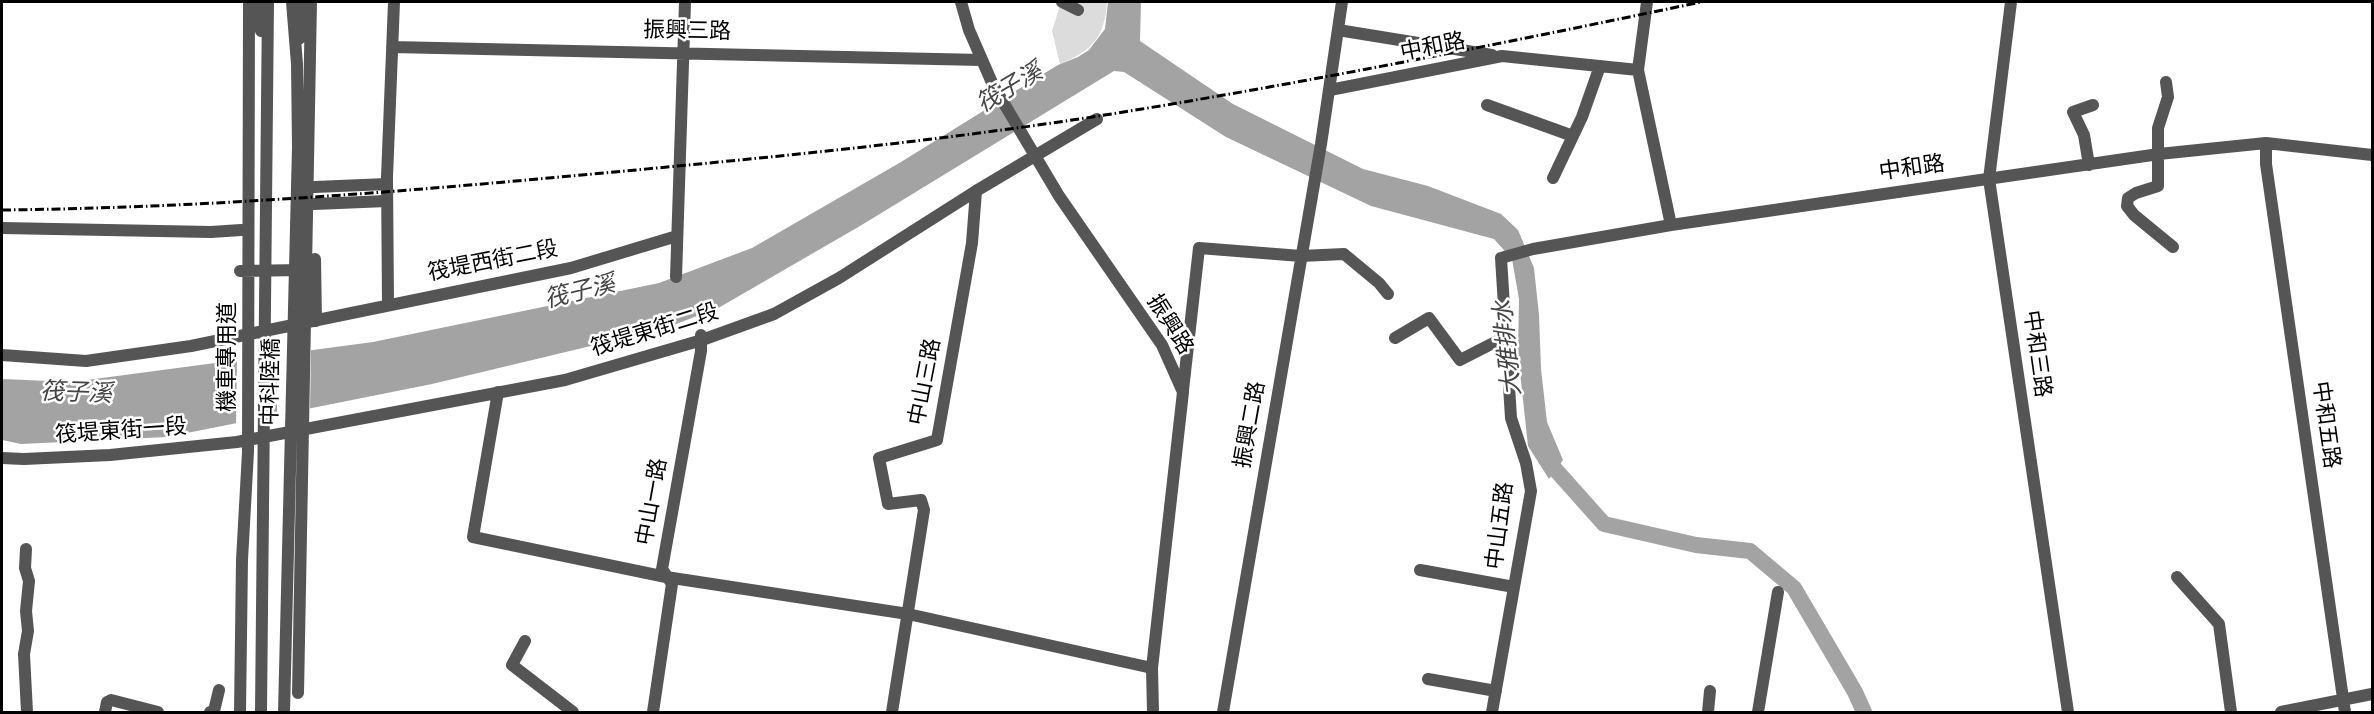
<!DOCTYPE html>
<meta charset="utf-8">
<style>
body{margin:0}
#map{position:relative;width:2374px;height:714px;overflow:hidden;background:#fff;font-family:"Sofia Sans Condensed",sans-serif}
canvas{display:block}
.frame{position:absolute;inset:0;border:3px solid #000;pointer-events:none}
</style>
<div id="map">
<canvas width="2374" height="714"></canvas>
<div class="frame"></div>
</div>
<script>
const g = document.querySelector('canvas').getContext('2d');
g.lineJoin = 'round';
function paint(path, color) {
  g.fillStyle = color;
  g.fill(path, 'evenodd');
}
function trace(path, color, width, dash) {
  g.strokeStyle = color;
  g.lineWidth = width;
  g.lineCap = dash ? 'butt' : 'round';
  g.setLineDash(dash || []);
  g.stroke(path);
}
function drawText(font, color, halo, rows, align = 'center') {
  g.font = font + ' "Sofia Sans Condensed","Noto Sans TC",sans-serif';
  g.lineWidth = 5;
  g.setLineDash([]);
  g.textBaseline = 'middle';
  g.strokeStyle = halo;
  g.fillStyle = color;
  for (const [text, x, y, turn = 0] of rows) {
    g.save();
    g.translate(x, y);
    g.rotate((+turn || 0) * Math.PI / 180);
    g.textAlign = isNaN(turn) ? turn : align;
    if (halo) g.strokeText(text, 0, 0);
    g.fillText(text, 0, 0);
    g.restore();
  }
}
paint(new Path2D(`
 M 1061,2 L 1107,2 C 1105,36 1092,51 1060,64 L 1052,31 Z`), '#dcdcdc');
paint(new Path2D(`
 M 1108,2 L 1141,2 L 1140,41 L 1233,104 L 1363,169 L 1428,186 L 1501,214 L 1518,230 L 1534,268 L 1539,315 L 1541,369 L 1547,422 L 1563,460 L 1549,479 L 1528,446 L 1518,354 L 1519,299 L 1512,259 L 1494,239 L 1371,206 L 1226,137 L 1124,72 L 1114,71 L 860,226 L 720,307 L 666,328 L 432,384 L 167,437 L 21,444 L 2,440 L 2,379 L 72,382 L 373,342 L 659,283 L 752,248 L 901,162 L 1030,82 L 1058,65 L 1078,57 L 1089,50 L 1105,29 Z`), '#a3a3a3');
paint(new Path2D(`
 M 311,347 L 310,411 L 277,418 L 277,352 Z
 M 270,353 L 270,419 L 236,426 L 237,358 Z`), '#fff');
trace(new Path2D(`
 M 1545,452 L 1546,459 L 1604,524 L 1696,545 L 1750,551 L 1794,588 L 1855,692 L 1864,712`), '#a3a3a3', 16);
trace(new Path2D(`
 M 257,2 L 261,31
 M 961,2 L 969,30 L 993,85 L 1059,196 L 1162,345 L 1183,392 L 1152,668 L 1153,712
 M 1062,2 L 1078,10
 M 1647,2 L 1638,70 L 1671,225
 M 2011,2 L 1989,179 L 2068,712
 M 1338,30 L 1492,55
 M 299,39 L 302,2
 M 392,47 L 981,60
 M 2166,82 L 2168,97 L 2158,128 L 2158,186 L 2136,193 L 2128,198 L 2127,206 L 2134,215 L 2173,247
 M 1330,90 L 1502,56 L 1638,70
 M 1487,105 L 1573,136
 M 2266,143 L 2266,164 L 2345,712
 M 2089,165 L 2084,135 L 2073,112 L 2093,105
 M 1553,178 L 1582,117 L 1600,66
 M 315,187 L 387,184
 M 314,204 L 387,201
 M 2,228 L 211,232 L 241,230
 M 315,259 L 316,321
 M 240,271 L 302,270
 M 676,277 L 685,2
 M 388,304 L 387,177 L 394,2
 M 1395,338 L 1429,318 L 1460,360 L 1507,336
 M 2,355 L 86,361 L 191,346 L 571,268 L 677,236
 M 1183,390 L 1199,248 L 1301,256 L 1344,254 L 1379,283 L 1388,294
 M 498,392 L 473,537 L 666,577 L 908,614 L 1152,668
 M 2,458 L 24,459 L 110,455 L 237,442 L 565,380 L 702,340 L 774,314 L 839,278 L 976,191
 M 26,549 L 25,568 L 29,581 L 26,611 L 28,631 L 24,654 L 27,712
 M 1420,570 L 1514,587
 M 2177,577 L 2219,624 L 2231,712
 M 525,641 L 512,665 L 573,712
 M 1428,679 L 1496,691
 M 298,693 L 311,2
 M 105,712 L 107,702 L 111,700 L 158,712
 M 210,712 L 214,711 L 219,690
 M 240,712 L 242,560 L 248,452 L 249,2
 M 261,712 L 268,2
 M 284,712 L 298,147 L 297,64 L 292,2
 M 653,712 L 672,584 L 662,569 L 701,351 L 701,335
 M 892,712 L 924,510 L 921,500 L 888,504 L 879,458 L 937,440 L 972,243 L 976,191 L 1097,119
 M 1223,712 L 1321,144 L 1342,2
 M 1492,712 L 1531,491 L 1526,463 L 1511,418 L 1501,258 L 1533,249 L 1671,225 L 2159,154 L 2266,143 L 2372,155
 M 1708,712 L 1710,691
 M 1758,712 L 1778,592
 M 2281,712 L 2372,694`), '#555', 12);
trace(new Path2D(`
 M 2,210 C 188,208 375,194 560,177 C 755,159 950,141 1142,109 C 1329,78 1515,41 1701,2`), '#000', 3, [9, 3, 1.5, 3]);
drawText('22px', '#000', '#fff', [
 ["振興三路",687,32,1],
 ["中和路",1433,48,-11],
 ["中和路",1912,169,-8],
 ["筏堤西街二段",493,262,-11],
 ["振興路",1169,325,58],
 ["筏堤東街二段",655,331,-17],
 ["中和三路",2036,354,82],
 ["機車專用道",228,357,-90],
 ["中科陸橋",272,382,-89],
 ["中山三路",926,382,-79],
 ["振興二路",1251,425,-80],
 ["中和五路",2325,425,82],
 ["筏堤東街一段",121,432,-4],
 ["中山一路",653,502,-80],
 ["中山五路",1501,526,-83]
]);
drawText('italic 24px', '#444', '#fff', [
 ["筏子溪",1010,89,-31],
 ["筏子溪",580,293,-14],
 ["大雅排水",1509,348,-96],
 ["筏子溪",76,394,2]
]);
</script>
